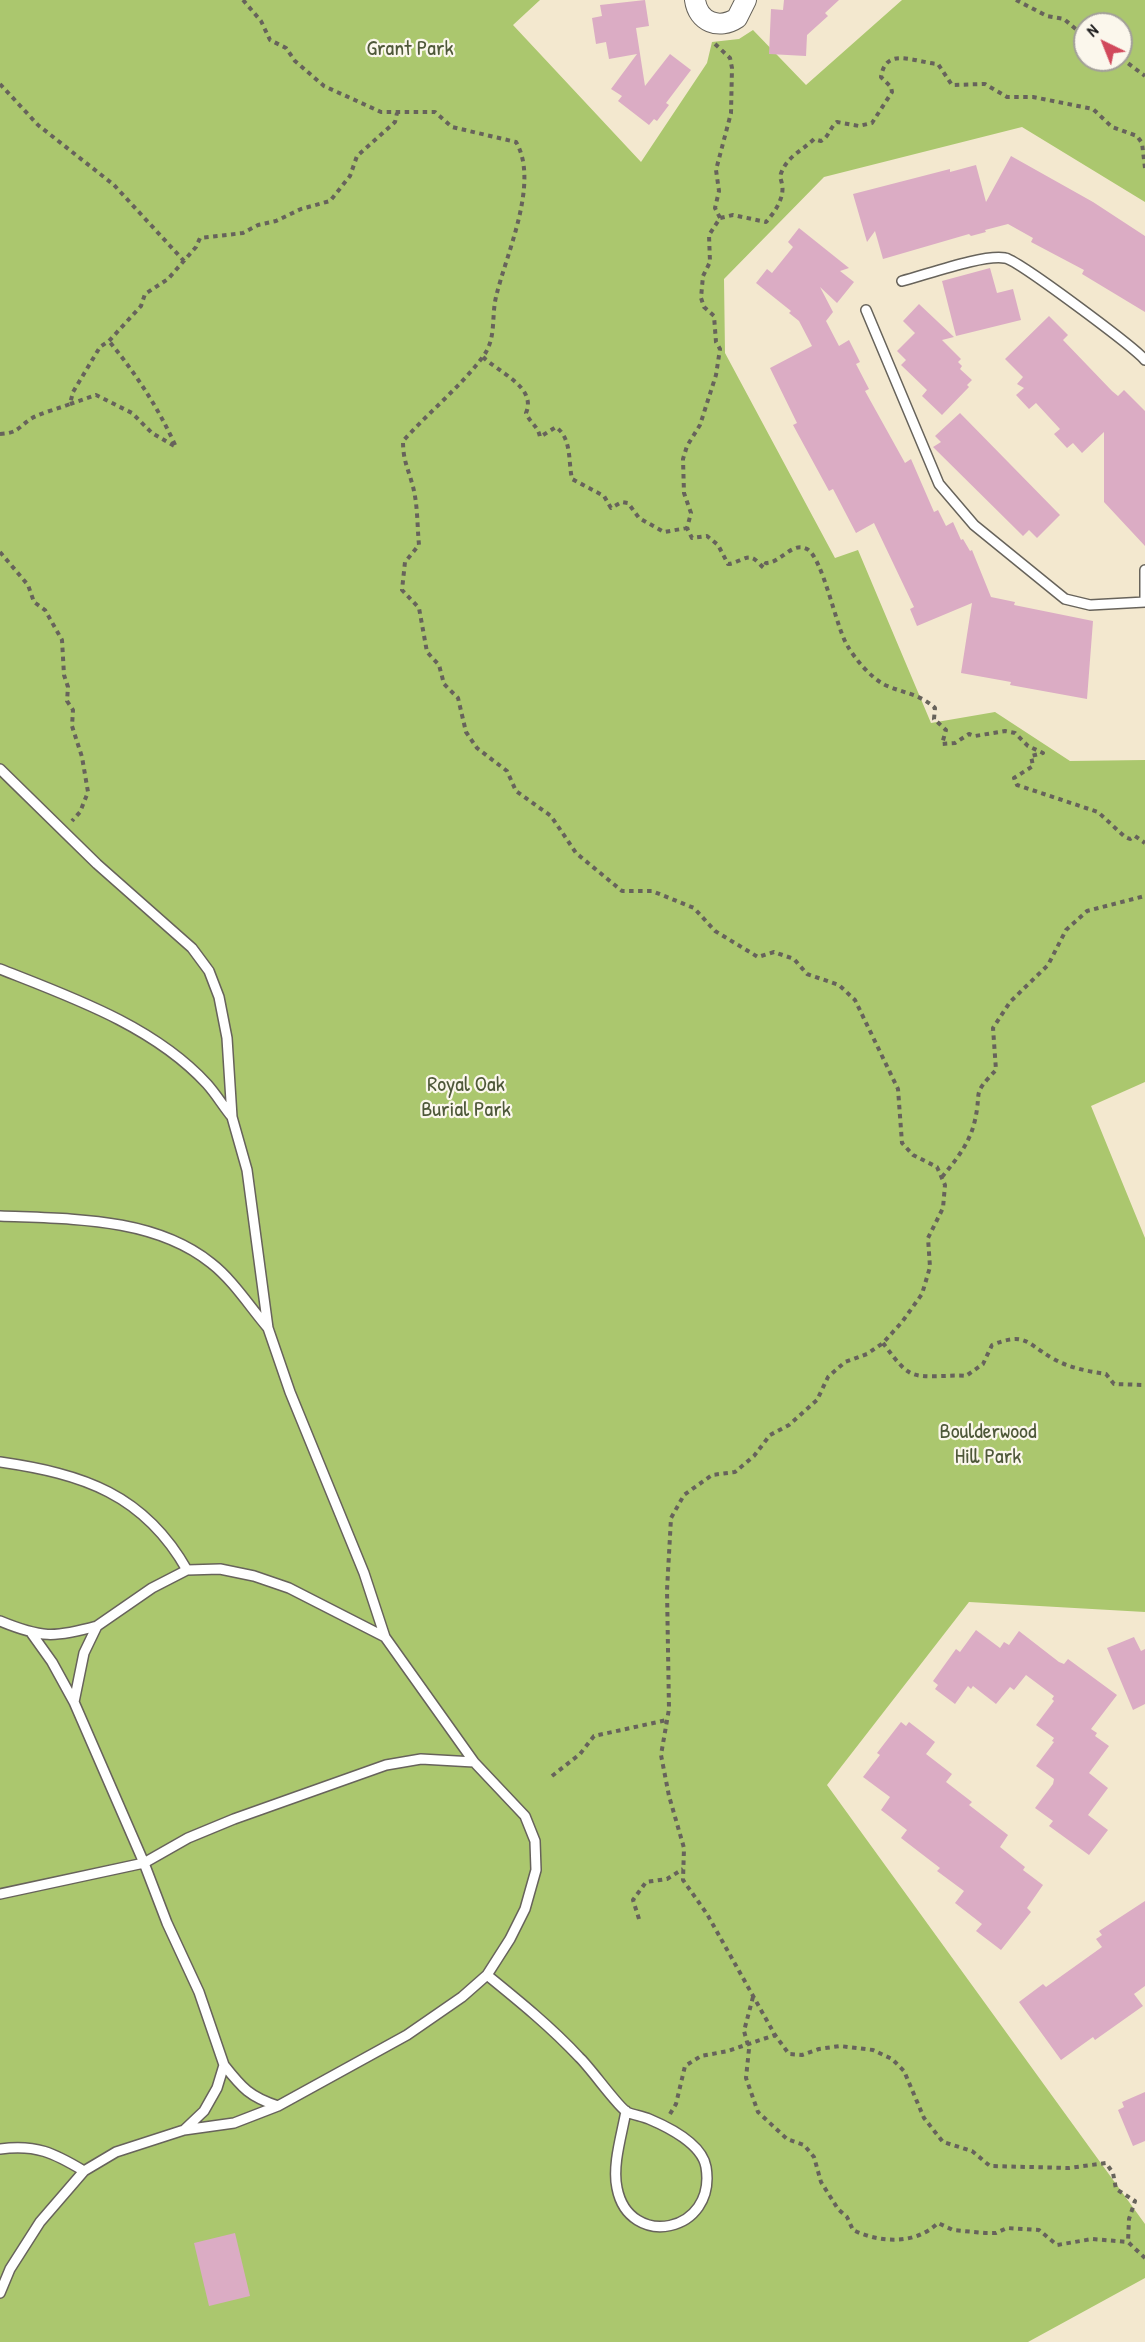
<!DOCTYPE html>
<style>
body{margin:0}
#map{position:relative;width:1145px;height:2342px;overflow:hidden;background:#f3e8cf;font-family:"Patrick Hand",sans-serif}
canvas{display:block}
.north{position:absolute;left:1073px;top:12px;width:60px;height:60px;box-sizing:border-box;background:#fbf7ec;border:2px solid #a29f99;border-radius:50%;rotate:317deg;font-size:16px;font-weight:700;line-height:24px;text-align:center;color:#1c1c1c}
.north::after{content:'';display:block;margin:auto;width:21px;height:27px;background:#d1495b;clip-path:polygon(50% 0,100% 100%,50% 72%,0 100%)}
</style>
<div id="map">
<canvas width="1145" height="2342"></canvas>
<div class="north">N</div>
</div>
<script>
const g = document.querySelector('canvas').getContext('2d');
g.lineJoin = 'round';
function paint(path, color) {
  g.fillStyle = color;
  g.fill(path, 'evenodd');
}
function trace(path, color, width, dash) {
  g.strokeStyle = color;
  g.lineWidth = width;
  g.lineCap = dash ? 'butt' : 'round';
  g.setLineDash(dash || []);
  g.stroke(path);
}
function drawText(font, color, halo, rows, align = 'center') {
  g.font = font + ' "Patrick Hand",sans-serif';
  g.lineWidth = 4.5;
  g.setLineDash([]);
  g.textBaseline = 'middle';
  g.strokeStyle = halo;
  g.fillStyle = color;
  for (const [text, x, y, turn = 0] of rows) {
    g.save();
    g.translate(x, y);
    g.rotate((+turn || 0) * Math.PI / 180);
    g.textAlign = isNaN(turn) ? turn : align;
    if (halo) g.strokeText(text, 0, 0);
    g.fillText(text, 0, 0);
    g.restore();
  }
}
paint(new Path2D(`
 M 0,0 L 540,0 L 513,25 L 641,162 L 707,63 L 712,42 L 739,39 L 753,30 L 806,85 L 902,0 L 1145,0 L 1145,202 L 1022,127 L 824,177 L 724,279 L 725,353 L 835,558 L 858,550 L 931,723 L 995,712 L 1070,761 L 1145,760 L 1145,1082 L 1091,1106 L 1145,1238 L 1145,1612 L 969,1602 L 827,1785 L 1145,2224 L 1145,2278 L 1028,2342 L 0,2342 ZM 1085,24 L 1121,24 L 1121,60 L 1085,60 Z`), '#abc76e');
paint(new Path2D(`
 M 645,0 L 649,26 L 636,28 L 645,86 L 670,54 L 691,70 L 666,103 L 669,105 L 657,121 L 654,119 L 649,125 L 618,101 L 622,96 L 611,89 L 637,54 L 609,59 L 606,42 L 596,44 L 592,18 L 602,16 L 600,5 Z
 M 784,0 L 839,0 L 825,13 L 828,16 L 807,35 L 806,56 L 769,54 L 771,9 L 783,10 Z
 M 1011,156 L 1093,202 L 1145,236 L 1145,312 L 1082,274 L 1084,270 L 1031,242 L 1033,238 L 1008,224 L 985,230 L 986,232 L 971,236 L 969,234 L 883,259 L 875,231 L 867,242 L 853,194 L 950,169 L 950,172 L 976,165 L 986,202 Z
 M 799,228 L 849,268 L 840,271 L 854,282 L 837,303 L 820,287 L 833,312 L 826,321 L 839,346 L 849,340 L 860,362 L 856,364 L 869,389 L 865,391 L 905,463 L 911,459 L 934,512 L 938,510 L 946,526 L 953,522 L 961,540 L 963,539 L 970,551 L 972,550 L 991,597 L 1015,602 L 1014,605 L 1093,621 L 1087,699 L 1010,685 L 1011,682 L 961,673 L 972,603 L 917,626 L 910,609 L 914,607 L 874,523 L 856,533 L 833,489 L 829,491 L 793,425 L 797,423 L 770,368 L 812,346 L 799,321 L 789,313 L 791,311 L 756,283 L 767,269 L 772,273 L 793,247 L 788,242 Z
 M 990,268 L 997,293 L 1013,289 L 1021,320 L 956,336 L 942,281 Z
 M 919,304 L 954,337 L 942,340 L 961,359 L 958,362 L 962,366 L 960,369 L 972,380 L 967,385 L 969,387 L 942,415 L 922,396 L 927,390 L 901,365 L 906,360 L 897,351 L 915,333 L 903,321 Z
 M 1049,316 L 1068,335 L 1063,340 L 1112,391 L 1118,396 L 1124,390 L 1145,411 L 1145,546 L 1104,502 L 1104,432 L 1082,453 L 1073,443 L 1067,448 L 1054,434 L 1060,429 L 1036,403 L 1029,409 L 1016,395 L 1024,388 L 1017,384 L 1023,377 L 1005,359 Z
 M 960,413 L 1060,515 L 1037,538 L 1029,530 L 1023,536 L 933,447 L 941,442 L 935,436 Z
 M 976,1630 L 1000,1648 L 1004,1642 L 1009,1645 L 1019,1631 L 1059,1662 L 1064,1664 L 1068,1659 L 1117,1695 L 1091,1729 L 1097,1733 L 1095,1736 L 1109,1746 L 1089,1773 L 1108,1788 L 1088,1815 L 1108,1830 L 1089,1855 L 1049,1826 L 1053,1821 L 1035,1808 L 1053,1784 L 1054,1779 L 1036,1766 L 1054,1742 L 1052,1741 L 1054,1738 L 1036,1725 L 1054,1701 L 1052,1699 L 1054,1696 L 1026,1675 L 1014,1690 L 1010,1687 L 996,1704 L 973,1686 L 971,1689 L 968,1686 L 955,1704 L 935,1689 L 938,1685 L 933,1681 L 956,1649 L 960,1652 Z
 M 1134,1637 L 1141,1651 L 1145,1649 L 1145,1704 L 1133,1710 L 1107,1648 Z
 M 901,1722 L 906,1726 L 909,1722 L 935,1742 L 926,1754 L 952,1774 L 946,1782 L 972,1802 L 969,1805 L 1008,1835 L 1000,1847 L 1025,1867 L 1023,1870 L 1043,1885 L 1027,1908 L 1031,1912 L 1001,1950 L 976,1931 L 982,1924 L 955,1903 L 964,1891 L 937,1871 L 940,1868 L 901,1838 L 907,1830 L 881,1810 L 890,1797 L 863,1777 L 880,1755 L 877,1753 Z
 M 1145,1901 L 1145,1986 L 1134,1994 L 1143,2006 L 1095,2040 L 1093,2037 L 1061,2060 L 1019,2002 L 1043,1984 L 1046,1987 L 1102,1947 L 1096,1939 L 1102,1935 L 1099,1931 Z
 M 1145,2092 L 1145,2141 L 1133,2146 L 1118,2110 L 1124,2107 L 1122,2102 Z
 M 235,2233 L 250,2296 L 209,2306 L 194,2243 Z`), '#dbacc4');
const lane = new Path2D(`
 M 902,281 C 926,275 983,254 1005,258 C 1018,260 1134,347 1145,360
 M 866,310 L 939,484 L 974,525 L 1065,599 L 1090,605 L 1145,602
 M 1145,602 L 1145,570
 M 0,769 L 97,864 L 192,948 L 209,971 L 219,997 L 227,1038 L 232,1117 L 247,1170 L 268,1328 L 290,1392 L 364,1573 L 385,1637 L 474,1762 L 525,1816 L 535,1841 L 536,1870 L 525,1909 L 510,1939 L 487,1975 L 462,1997 L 407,2035 L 278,2106 L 234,2123 L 184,2130 L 116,2152 L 84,2171 L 40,2222 L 10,2269 L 0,2293
 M 0,969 C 71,997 154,1026 207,1084 C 216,1094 223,1106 232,1117
 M 0,1216 C 70,1219 154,1217 211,1263 C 233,1280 250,1307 268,1328
 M 0,1462 C 83,1474 144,1494 187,1570
 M 0,1621 C 41,1638 54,1638 97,1626
 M 32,1634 L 52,1662 L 74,1702
 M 0,1894 L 144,1863 L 188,1838 L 234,1819 L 386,1765 L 421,1759 L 474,1762
 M 487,1975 C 519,2001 551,2027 579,2057 C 590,2067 618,2107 627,2112 C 633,2115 642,2116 649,2119 C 668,2127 702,2144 706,2167 C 717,2233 629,2250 617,2188 C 612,2165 622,2134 626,2111
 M 224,2065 C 242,2088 250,2097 278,2106
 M 184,2130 L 204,2111 L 217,2088 L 224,2065 L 199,1992 L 167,1923 L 144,1863 L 74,1702 L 84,1653 L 97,1626 L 152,1588 L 187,1570 L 220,1569 L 254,1576 L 289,1588 L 385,1637
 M 0,2149 C 36,2144 54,2153 84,2171`);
const street = new Path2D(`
 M 695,0 C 698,22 719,30 737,18 L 746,0`);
trace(lane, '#67635b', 12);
trace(street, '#67635b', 22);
trace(new Path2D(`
 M 243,0 L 261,21 L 270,40 L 286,48 L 295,61 L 324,86 L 381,112 L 435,112 L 452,127 L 516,142 C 540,183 506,254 496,297 C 491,318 497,339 482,358 C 459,388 428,413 403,441 C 403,459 407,466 412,483 C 418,503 417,525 419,545 L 405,562 L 402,590 L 419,608 L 427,652 L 439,665 L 444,684 L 458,698 L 466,732 L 477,748 L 507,771 L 516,791 L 551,816 L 576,853 L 622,891 L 652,891 L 694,908 L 715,931 L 758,957 L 774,952 L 794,959 L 807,974 L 839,985 L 855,1000 L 898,1089 L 902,1143 L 913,1155 L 937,1167 L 945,1185 L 943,1208 L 928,1238 L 930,1267 L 922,1294 L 902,1322 L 883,1343 L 867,1354 L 845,1362 L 828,1377 L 817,1400 L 789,1425 L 770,1435 L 754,1456 L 735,1472 L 712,1475 L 684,1495 L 671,1518 L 667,1590 L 669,1709 L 661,1755 L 669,1796 L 684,1848 L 683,1880 L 707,1914 L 775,2035 L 789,2054 L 802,2055 L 819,2049 L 840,2046 L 873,2050 L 892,2059 L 904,2071 L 924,2118 L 943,2142 L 972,2151 L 990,2166 L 1069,2168 L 1106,2163 L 1113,2173 L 1116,2189 L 1135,2201 L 1129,2219 L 1128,2242 L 1145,2258
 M 1016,0 L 1047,16 L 1064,19 L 1085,37
 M 715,44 L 730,58 L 732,68 L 731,113 L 716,170 L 719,191 L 715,208 L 720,218
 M 1121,58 L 1145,76
 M 0,84 L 38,125 L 114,185 L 184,261
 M 1145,168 L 1142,143 L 1137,136 L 1112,127 L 1093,109 L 1033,97 L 1007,97 L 985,84 L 952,85 L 938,64 C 913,62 886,46 881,77 L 891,87 L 892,92 L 872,123 L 859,126 L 837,122 C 830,127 829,137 821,141 L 814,139 C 802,151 789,155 782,171 C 779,177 781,179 782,184 C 785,198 774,213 766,222 L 733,215 L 720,218 L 709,235 L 710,262 L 703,276 L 701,298 L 704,307 L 714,316 L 716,342 L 720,349 L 716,375 L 700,425 L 687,446 L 683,459 L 684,493 L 691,513 L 687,528 L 692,538 L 707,536 L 718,545 L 728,564 C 736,564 746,555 752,558 C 756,559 760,565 764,568 L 766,563 C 781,563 792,541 807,549 C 823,558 836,627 847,645 C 855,659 871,678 885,685 C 903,693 920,694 935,708 L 934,719 L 946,730 L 942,744 L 955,743 L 969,734 L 975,736 L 1005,731 L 1015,733 L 1028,746 L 1043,753 L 1031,756 L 1033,766 L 1014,778 L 1017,785 L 1098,812 L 1125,837 L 1130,839 L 1135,836 L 1145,843
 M 483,357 C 498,372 537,387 526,413 C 530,423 538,426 540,437 L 556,427 C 572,439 568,460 572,479 L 604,496 L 611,508 L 622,502 L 628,503 L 639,518 L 664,532 L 687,528
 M 70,404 L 96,395 L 132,413 L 152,433 L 176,447 C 158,407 136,374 109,341
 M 0,434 C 17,433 17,429 29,420 C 37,414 60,408 70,404 L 73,392 L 100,347 L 109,341 L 141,306 L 145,294 L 168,279 L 196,247 L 200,238 L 243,233 L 258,225 L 276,221 L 301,209 L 330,201 L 350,176 L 357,156 L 395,122 L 397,113
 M 0,552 L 28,585 L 34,602 L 45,610 L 62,640 L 64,675 L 68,687 L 67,701 L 73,710 L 72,726 L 82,757 L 88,792 L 80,812 L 72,821
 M 942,1177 C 956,1160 970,1143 975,1120 C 982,1089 971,1096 996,1070 L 993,1028 L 1010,1002 L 1048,965 L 1066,930 L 1087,911 L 1145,896
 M 883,1343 C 890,1352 899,1366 909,1372 C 921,1380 950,1374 966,1376 L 983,1364 L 992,1345 C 1025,1332 1025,1342 1052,1358 C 1069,1368 1087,1371 1106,1374 L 1114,1384 L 1145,1385
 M 552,1776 L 580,1754 L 594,1736 L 667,1720
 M 639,1919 L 633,1900 L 646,1882 L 667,1879 L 683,1869
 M 753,1997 L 744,2031 L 749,2049 L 746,2078 L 758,2112 L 787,2139 L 804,2145 L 814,2157 L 821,2182 L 838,2209 L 847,2217 L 853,2230 C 880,2243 915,2245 938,2223 L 953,2230 L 985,2233 L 996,2233 L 1007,2228 L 1039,2230 L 1057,2245 L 1092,2239 L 1128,2242
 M 670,2114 L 676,2104 L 685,2066 L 701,2056 L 728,2051 L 775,2035`), '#67635b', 4, [4.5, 4.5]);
trace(lane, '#fff', 9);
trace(street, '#fff', 20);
drawText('22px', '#4e5839', '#fbf7ec', [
 ["Grant Park",410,49],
 ["Royal Oak",466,1085],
 ["Burial Park",466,1110],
 ["Boulderwood",988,1432],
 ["Hill Park",988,1457]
]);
</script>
